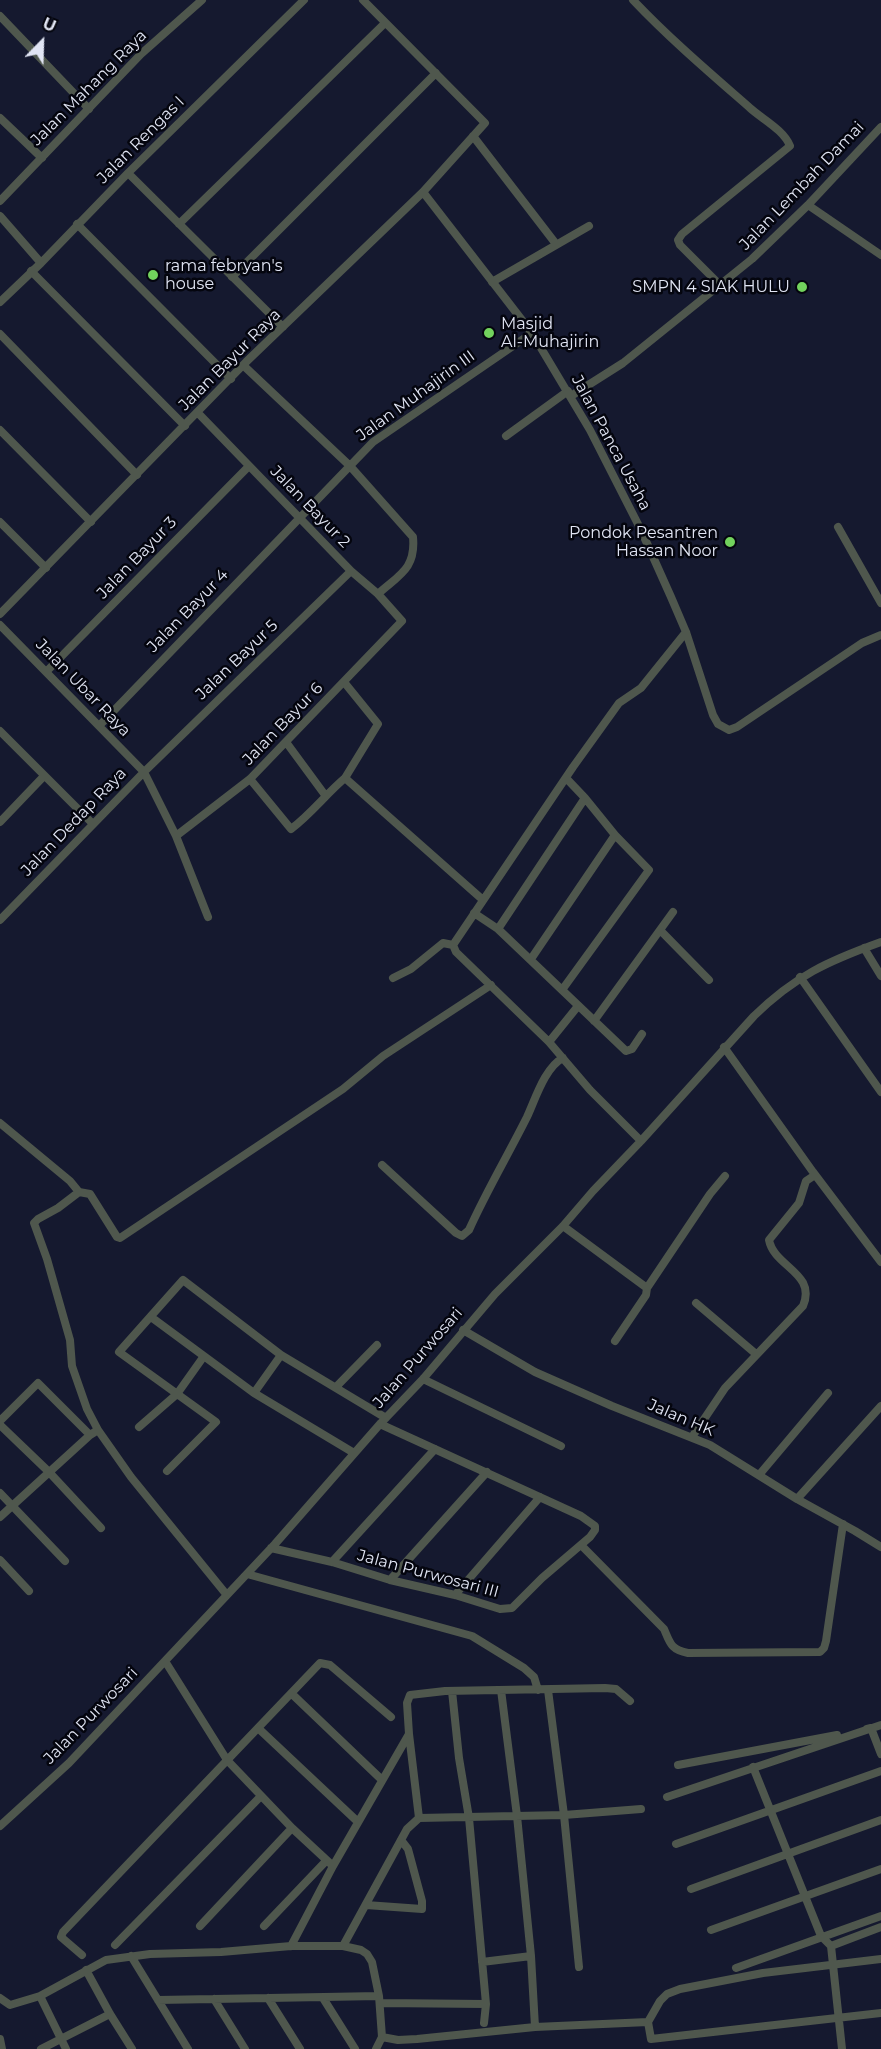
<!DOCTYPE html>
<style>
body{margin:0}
#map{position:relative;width:881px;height:2049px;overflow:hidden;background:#15192f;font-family:Montserrat,sans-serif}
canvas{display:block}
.north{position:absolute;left:12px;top:12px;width:60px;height:60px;-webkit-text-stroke:4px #04050e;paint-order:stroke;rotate:23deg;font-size:16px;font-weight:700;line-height:24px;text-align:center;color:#e1e5f4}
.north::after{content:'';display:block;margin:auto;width:21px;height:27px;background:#e1e5f4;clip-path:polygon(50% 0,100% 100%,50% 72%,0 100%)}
</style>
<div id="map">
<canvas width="881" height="2049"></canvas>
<div class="north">U</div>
</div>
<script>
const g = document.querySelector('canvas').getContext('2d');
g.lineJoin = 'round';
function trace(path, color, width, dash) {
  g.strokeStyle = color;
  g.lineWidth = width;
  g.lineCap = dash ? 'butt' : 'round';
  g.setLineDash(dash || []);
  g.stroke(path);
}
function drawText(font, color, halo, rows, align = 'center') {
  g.font = font + ' Montserrat,sans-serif';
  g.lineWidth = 5;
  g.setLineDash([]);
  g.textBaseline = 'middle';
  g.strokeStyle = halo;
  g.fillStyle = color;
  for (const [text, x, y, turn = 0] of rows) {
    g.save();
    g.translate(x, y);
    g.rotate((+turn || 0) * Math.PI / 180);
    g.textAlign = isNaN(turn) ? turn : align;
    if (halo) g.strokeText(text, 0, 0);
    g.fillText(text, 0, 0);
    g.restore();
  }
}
trace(new Path2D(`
 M 633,0 C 670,39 710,73 750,108 C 762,119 784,130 790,146 L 682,234 L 678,240 L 680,245 L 721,286
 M 0,16 L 89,109
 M 0,118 L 42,158
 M 473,136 L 556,244
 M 128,173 L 283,327
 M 423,192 L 532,333 L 590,430 L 641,530 L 671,597 L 686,632 L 713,715 L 718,724 L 729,730 L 737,727 L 862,643 L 881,635
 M 0,201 L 141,54 L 202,0
 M 808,205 L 881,255
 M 0,216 L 41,263
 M 77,224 L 231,379
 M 179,224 L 385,23
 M 31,271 L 185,426
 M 232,277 L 436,73
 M 492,282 L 589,226
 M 0,302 L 41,263 L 128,173 L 304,0
 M 0,334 L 137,475
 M 244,366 L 350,466 L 413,537 C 416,569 399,575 378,594
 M 571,396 L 623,363 L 752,259 L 808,205 L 881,127
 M 0,430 L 91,522
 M 506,436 L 568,391
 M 0,522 L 46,568
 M 838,527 L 881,603
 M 0,614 L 246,362 L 423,192 L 485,123 L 363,0
 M 0,625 L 144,772 L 176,836 L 208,917
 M 46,672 L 249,466
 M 344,682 L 378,724 L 345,778 L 483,900
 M 99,726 L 373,442 L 532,333
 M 0,731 L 93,824
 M 286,742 L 325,795
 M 250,779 L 291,829 C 311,814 326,794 345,778
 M 0,822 L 44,776
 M 176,836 L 250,779 L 402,621 L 378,594 L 351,571 L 198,413
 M 474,913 L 498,929 L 626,1051 L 632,1049 L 642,1034
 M 0,920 L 144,772 L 351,571
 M 498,929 L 585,798 L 566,778
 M 660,930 L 709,980
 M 864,948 L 881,976
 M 531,959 L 615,835
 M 800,977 L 881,1092
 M 393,978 L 411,969 L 443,943 L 453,945
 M 562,990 L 649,870 L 615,835 L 585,798
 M 594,1021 L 673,912
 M 549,1042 L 578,1006
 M 724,1047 L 813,1172 L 881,1262
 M 0,1123 L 70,1181 L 79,1192 L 90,1194 L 117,1237 L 120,1238 L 343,1089 L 383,1056 L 491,985
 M 641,1141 L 590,1090 L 549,1042 L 456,952 L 453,945 L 573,767 L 619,703 L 641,688 L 686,632
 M 382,1165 L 456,1233 L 462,1236 L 469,1230 C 486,1192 508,1155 527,1117 C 535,1100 545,1067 563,1058
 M 79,1192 L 58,1208 L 38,1219 L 34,1223 L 47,1259 L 70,1340 L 72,1366 L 87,1409 L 98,1430 L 131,1477 L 226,1594
 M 563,1226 L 647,1288
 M 696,1303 L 756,1354
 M 151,1317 L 254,1393 L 281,1355
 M 463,1330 L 535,1372 L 612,1406 L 710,1445 L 797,1499 L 855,1531 L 881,1547
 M 615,1341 L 646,1295 L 647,1288 L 710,1194 L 725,1176
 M 423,1379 L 561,1446
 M 336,1387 L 377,1345
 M 254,1393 L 354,1453
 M 0,1421 L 38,1383 L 90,1435
 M 0,1425 L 49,1472 L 101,1528
 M 139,1427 L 177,1394 L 204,1356
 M 692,1437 L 725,1388 L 803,1306 C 817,1273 774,1267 769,1240 L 799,1203 L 806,1181 L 815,1175
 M 167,1471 L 216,1422 L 119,1352 L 183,1280 L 281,1355 L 386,1418
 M 759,1475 L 828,1393
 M 0,1493 L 65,1561
 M 797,1499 L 881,1406
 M 0,1517 L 90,1435 L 98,1430
 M 581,1545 L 664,1629 C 670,1643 671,1650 688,1653 L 820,1652 L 824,1648 L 826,1641 L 843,1524
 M 271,1548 L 332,1562 L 390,1580 L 455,1595 L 500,1609 L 512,1608 L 542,1578 L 590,1537 L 595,1530 L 595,1526 L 581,1516 L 380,1424
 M 0,1560 L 29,1591
 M 332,1562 L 435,1449
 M 247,1574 L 472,1636 L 524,1668 L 534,1677 L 538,1690
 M 390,1580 L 487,1472
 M 455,1595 L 540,1497
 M 165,1661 L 227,1760 L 292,1828 L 333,1866
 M 501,1690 L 517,1816 L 531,1956 L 535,2027
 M 548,1690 L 564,1815 L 579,1967
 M 452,1691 L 459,1758 L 469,1818 L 486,2004 L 484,2023
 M 292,1694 L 382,1780
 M 258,1728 L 358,1822
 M 867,1729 L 871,1728 L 881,1754
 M 409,1734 L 419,1818
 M 678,1765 L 837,1735
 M 753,1767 L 821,1936 L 831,1946 L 842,2049
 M 667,1797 L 881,1725
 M 0,1826 L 69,1763 L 275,1544 L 380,1424 L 423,1379 L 495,1294 L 563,1226 L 593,1191 L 641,1141 L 754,1016 C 795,976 828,961 881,942
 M 676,1844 L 881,1771
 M 691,1889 L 881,1820
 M 366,1905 L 422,1909 L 422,1901 L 408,1849 L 401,1840
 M 200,1926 L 292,1828
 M 264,1926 L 326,1861
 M 711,1930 L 881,1869
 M 115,1945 L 261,1796
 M 291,1946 L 333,1866 L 409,1734 L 407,1703 L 410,1695 L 445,1691 L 605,1688 L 616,1689 L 630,1701
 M 343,1946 L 407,1829 L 419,1818 L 564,1815 L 641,1809
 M 831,1946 L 881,1927
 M 82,1955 L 61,1937 L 63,1932 L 320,1663 L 330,1665 L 391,1717
 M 131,1956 L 188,2049
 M 482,1962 L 531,1956
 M 736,1968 L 881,1916
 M 86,1970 L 110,2014 L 132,2049
 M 40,1996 L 66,2049
 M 0,1998 L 10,2005 L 40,1996 L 106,1960 L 150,1954 L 221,1952 L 291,1946 L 343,1946 L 361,1950 L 367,1954 L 372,1962 L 379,1996 L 382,2037 L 376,2049
 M 268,1998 L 300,2049
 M 323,1998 L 355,2049
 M 214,1999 L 245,2049
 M 158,2000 L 379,1996
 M 380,2003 L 486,2004
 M 648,2022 L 651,2039 L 881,2013
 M 382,2037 L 398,2040 L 417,2039 L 535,2027 L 648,2022 L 660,2001 L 667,1994 L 680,1989 L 763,1973 L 881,1959
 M 0,2039 L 2,2049
 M 41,2049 L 110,2014`), '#4f574d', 8);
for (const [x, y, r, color] of [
 [153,275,6,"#72d25d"],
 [802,287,6,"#72d25d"],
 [489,333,6,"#72d25d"],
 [730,542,6,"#72d25d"]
]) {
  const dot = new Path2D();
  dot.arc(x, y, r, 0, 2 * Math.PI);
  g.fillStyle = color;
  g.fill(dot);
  trace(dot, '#04050e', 2);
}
drawText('16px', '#e1e5f4', '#04050e', [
 ["Jalan Mahang Raya",89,88,-45],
 ["Jalan Rengas I",141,140,-45],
 ["Jalan Lembah Damai",802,186,-46],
 ["Jalan Bayur Raya",230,360,-45],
 ["Jalan Muhajirin III",416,396,-36],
 ["Jalan Panca Usaha",611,443,62],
 ["Jalan Bayur 2",310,507,46],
 ["Jalan Bayur 3",137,558,-46],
 ["Jalan Bayur 4",188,611,-46],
 ["Jalan Bayur 5",237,660,-44],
 ["Jalan Ubar Raya",83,688,46],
 ["Jalan Bayur 6",283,724,-46],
 ["Jalan Dedap Raya",74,822,-46],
 ["Jalan Purwosari",418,1358,-49],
 ["Jalan HK",681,1418,23],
 ["Jalan Purwosari III",428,1574,15],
 ["Jalan Purwosari",91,1716,-46]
]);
drawText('16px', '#e1e5f4', '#04050e', [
 ["rama febryan's",165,266],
 ["house",165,284],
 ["SMPN 4 SIAK HULU",790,287,"right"],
 ["Masjid",501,324],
 ["Al-Muhajirin",501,342],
 ["Pondok Pesantren",718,533,"right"],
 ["Hassan Noor",718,551,"right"]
], 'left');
</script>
